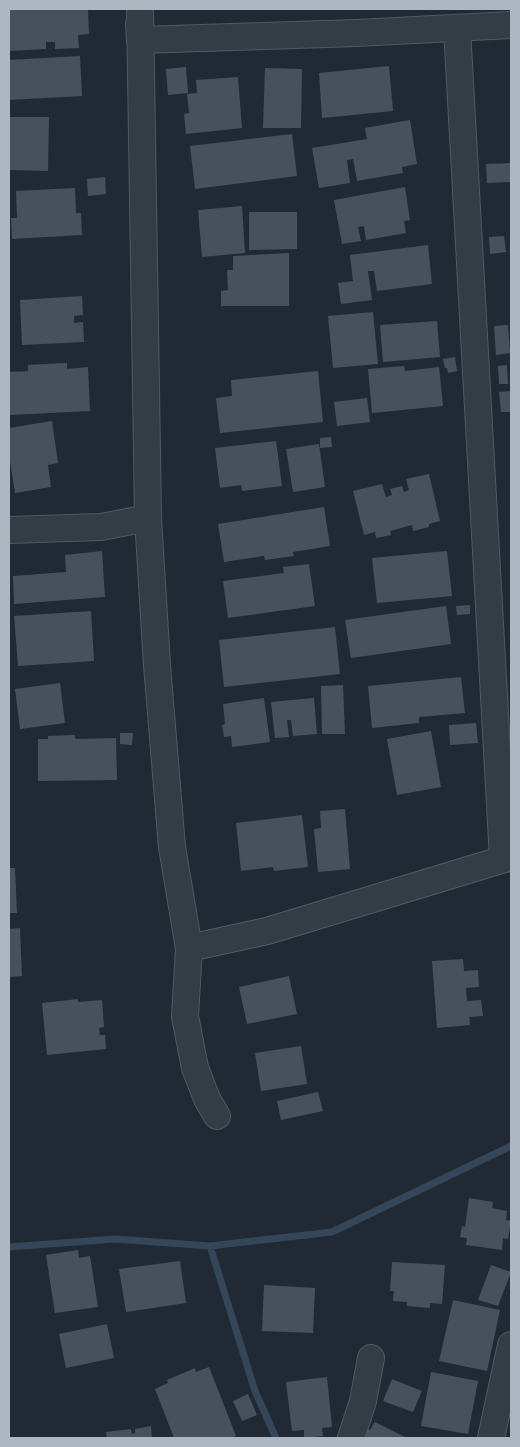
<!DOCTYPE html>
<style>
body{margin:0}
#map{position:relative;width:520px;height:1447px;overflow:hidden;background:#212a34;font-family:"Roboto Condensed",sans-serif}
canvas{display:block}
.frame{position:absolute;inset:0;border:10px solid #aeb6c2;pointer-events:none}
</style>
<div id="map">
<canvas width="520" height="1447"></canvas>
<div class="frame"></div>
</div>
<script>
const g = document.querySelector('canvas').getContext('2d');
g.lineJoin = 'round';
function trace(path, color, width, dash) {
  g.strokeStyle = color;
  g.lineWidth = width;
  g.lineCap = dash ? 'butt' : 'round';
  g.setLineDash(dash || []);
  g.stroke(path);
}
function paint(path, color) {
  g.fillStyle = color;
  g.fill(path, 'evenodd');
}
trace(new Path2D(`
 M 210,1246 L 255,1391 L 276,1438
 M 9,1247 L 115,1239 L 210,1246 L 332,1232 L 511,1146`), '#35465b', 7);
paint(new Path2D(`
 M 9,9 L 88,9 L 89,34 L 78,35 L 79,48 L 55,49 L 55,42 L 46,42 L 46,49 L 9,51 Z
 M 80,56 L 82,96 L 9,100 L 9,60 Z
 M 389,66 L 393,111 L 322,118 L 319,73 Z
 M 186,67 L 188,93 L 168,95 L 166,69 Z
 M 265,68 L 302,69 L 301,128 L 263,128 Z
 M 238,77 L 242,128 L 186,134 L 184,114 L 189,113 L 187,94 L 197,93 L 196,80 Z
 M 9,117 L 49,117 L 48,171 L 9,170 Z
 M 410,120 L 417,164 L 402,167 L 403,173 L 357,181 L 353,159 L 347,160 L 350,183 L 319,188 L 312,148 L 367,139 L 365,128 Z
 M 292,134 L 297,176 L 195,189 L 190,146 Z
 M 511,163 L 511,182 L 487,183 L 486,164 Z
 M 105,177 L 106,194 L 88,196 L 87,179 Z
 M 405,187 L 410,220 L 404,221 L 406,233 L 366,240 L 364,226 L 358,227 L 361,241 L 342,244 L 334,200 Z
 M 75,188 L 76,213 L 81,213 L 82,235 L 12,239 L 11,218 L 17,218 L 16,191 Z
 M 242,206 L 245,253 L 202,257 L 198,210 Z
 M 249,212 L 297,212 L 297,249 L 249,250 Z
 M 504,236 L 506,252 L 490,254 L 489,237 Z
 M 428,245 L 432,284 L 377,291 L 374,271 L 368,271 L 372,300 L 341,304 L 338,283 L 353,281 L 350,255 Z
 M 289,253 L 289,306 L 221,306 L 221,291 L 228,290 L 227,270 L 233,270 L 233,256 Z
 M 82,296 L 83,315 L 74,316 L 74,323 L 83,322 L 84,342 L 22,345 L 20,300 Z
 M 373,312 L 378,364 L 333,368 L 328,316 Z
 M 437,321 L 440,357 L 383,362 L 380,325 Z
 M 508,325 L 510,353 L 496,355 L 494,326 Z
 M 455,357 L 457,371 L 448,373 L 447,368 L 445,368 L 443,359 Z
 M 67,363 L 67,369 L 88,367 L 90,411 L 10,415 L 9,372 L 28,371 L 28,365 Z
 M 507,365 L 508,384 L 499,384 L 498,366 Z
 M 404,366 L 405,371 L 439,367 L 443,406 L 372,413 L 368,369 Z
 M 318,371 L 323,422 L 220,433 L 216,398 L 232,396 L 231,380 Z
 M 511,391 L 511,412 L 501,412 L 499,392 Z
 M 367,398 L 370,422 L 337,426 L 334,402 Z
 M 52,421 L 58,463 L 48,465 L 51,487 L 15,493 L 9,455 L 9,428 Z
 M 331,437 L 332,447 L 320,448 L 320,438 Z
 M 276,441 L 282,486 L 242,491 L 241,485 L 220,488 L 215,448 Z
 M 319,444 L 325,487 L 293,492 L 286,449 Z
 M 429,474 L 440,521 L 429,524 L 429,527 L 413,531 L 412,525 L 390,531 L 391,535 L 376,538 L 375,532 L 364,535 L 353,491 L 382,484 L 386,497 L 392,495 L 390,489 L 402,486 L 404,492 L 409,490 L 406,479 Z
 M 324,507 L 330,546 L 293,552 L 294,556 L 265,560 L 264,556 L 224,562 L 218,524 Z
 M 102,551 L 105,597 L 14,604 L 13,576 L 66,572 L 65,555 Z
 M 447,551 L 452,596 L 377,603 L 372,558 Z
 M 309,564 L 315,606 L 228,618 L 223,581 L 284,573 L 283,567 Z
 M 470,605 L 470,614 L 457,615 L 456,606 Z
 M 446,606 L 451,644 L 351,658 L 345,620 Z
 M 91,611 L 94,661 L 18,666 L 14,616 Z
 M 335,627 L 340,674 L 224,687 L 219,640 Z
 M 461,677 L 465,713 L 419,717 L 419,723 L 372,728 L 368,686 Z
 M 60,683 L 65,723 L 20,729 L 15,689 Z
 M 343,685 L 345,734 L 322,734 L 321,686 Z
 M 264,698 L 270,742 L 232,747 L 231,736 L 224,737 L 222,725 L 225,724 L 223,704 Z
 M 314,698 L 317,734 L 293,736 L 291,720 L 287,720 L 289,737 L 275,738 L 271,702 Z
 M 476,723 L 478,743 L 450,745 L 449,725 Z
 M 431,731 L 441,787 L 397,795 L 387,739 Z
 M 120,733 L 133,733 L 132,745 L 120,744 Z
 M 75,735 L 75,739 L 116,738 L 117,780 L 38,781 L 38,739 L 48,739 L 48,736 Z
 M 345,809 L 350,869 L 318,872 L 314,829 L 321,828 L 320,811 Z
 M 302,815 L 308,867 L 274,871 L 273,867 L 241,871 L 236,823 Z
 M 9,868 L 15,868 L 17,913 L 9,913 Z
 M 20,928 L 22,976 L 9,977 L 9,929 Z
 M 463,959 L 464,971 L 478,970 L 479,987 L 466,988 L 467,1001 L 481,1000 L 483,1016 L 469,1017 L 470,1025 L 437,1028 L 432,961 Z
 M 289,976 L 297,1014 L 247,1024 L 239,987 Z
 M 78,999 L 78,1002 L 102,1000 L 104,1027 L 99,1028 L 100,1035 L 105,1035 L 106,1049 L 47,1055 L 42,1003 Z
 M 301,1046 L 307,1084 L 261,1091 L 255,1053 Z
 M 318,1092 L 323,1111 L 281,1120 L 277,1101 Z
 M 469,1198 L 493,1202 L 492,1208 L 507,1211 L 506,1220 L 511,1221 L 508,1239 L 503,1238 L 502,1250 L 466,1245 L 467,1238 L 460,1237 L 462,1226 L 465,1227 Z
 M 78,1250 L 79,1258 L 90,1256 L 98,1307 L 55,1313 L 46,1255 Z
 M 180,1261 L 186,1303 L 126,1312 L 119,1269 Z
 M 392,1262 L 445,1265 L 442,1304 L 430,1303 L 430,1308 L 407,1306 L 407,1302 L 393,1301 L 394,1291 L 390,1291 Z
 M 491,1265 L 511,1272 L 498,1306 L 478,1300 Z
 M 264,1285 L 315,1288 L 313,1333 L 262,1331 Z
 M 453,1300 L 500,1310 L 487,1371 L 439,1361 Z
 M 107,1324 L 114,1358 L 66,1368 L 59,1334 Z
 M 209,1367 L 236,1436 L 230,1438 L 174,1438 L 155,1389 L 168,1383 L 167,1380 L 195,1368 L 196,1372 Z
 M 431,1372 L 478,1381 L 468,1434 L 421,1426 Z
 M 327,1377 L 332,1427 L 322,1428 L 323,1436 L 304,1438 L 304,1430 L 292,1431 L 286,1382 Z
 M 392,1379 L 422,1391 L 413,1412 L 383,1401 Z
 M 248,1394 L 257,1415 L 242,1421 L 233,1401 Z
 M 375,1422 L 407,1438 L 361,1438 L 366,1428 L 370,1430 Z
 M 151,1426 L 152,1438 L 107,1438 L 106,1432 L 131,1429 L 132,1434 L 135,1433 L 135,1429 Z`), '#47515e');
const street = new Path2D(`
 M 140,9 L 148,518 L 157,665 L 172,847 L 189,948 L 185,1016 L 195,1068 L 207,1099 L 217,1116
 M 139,24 L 140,40 L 357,33 L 511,25
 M 457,28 L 503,859
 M 9,530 L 101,527 L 148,518
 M 189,948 L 267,931 L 511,857
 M 351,1438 L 363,1401 L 371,1358
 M 491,1438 L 511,1345`);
trace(street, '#515963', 28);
trace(street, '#343c45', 26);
</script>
